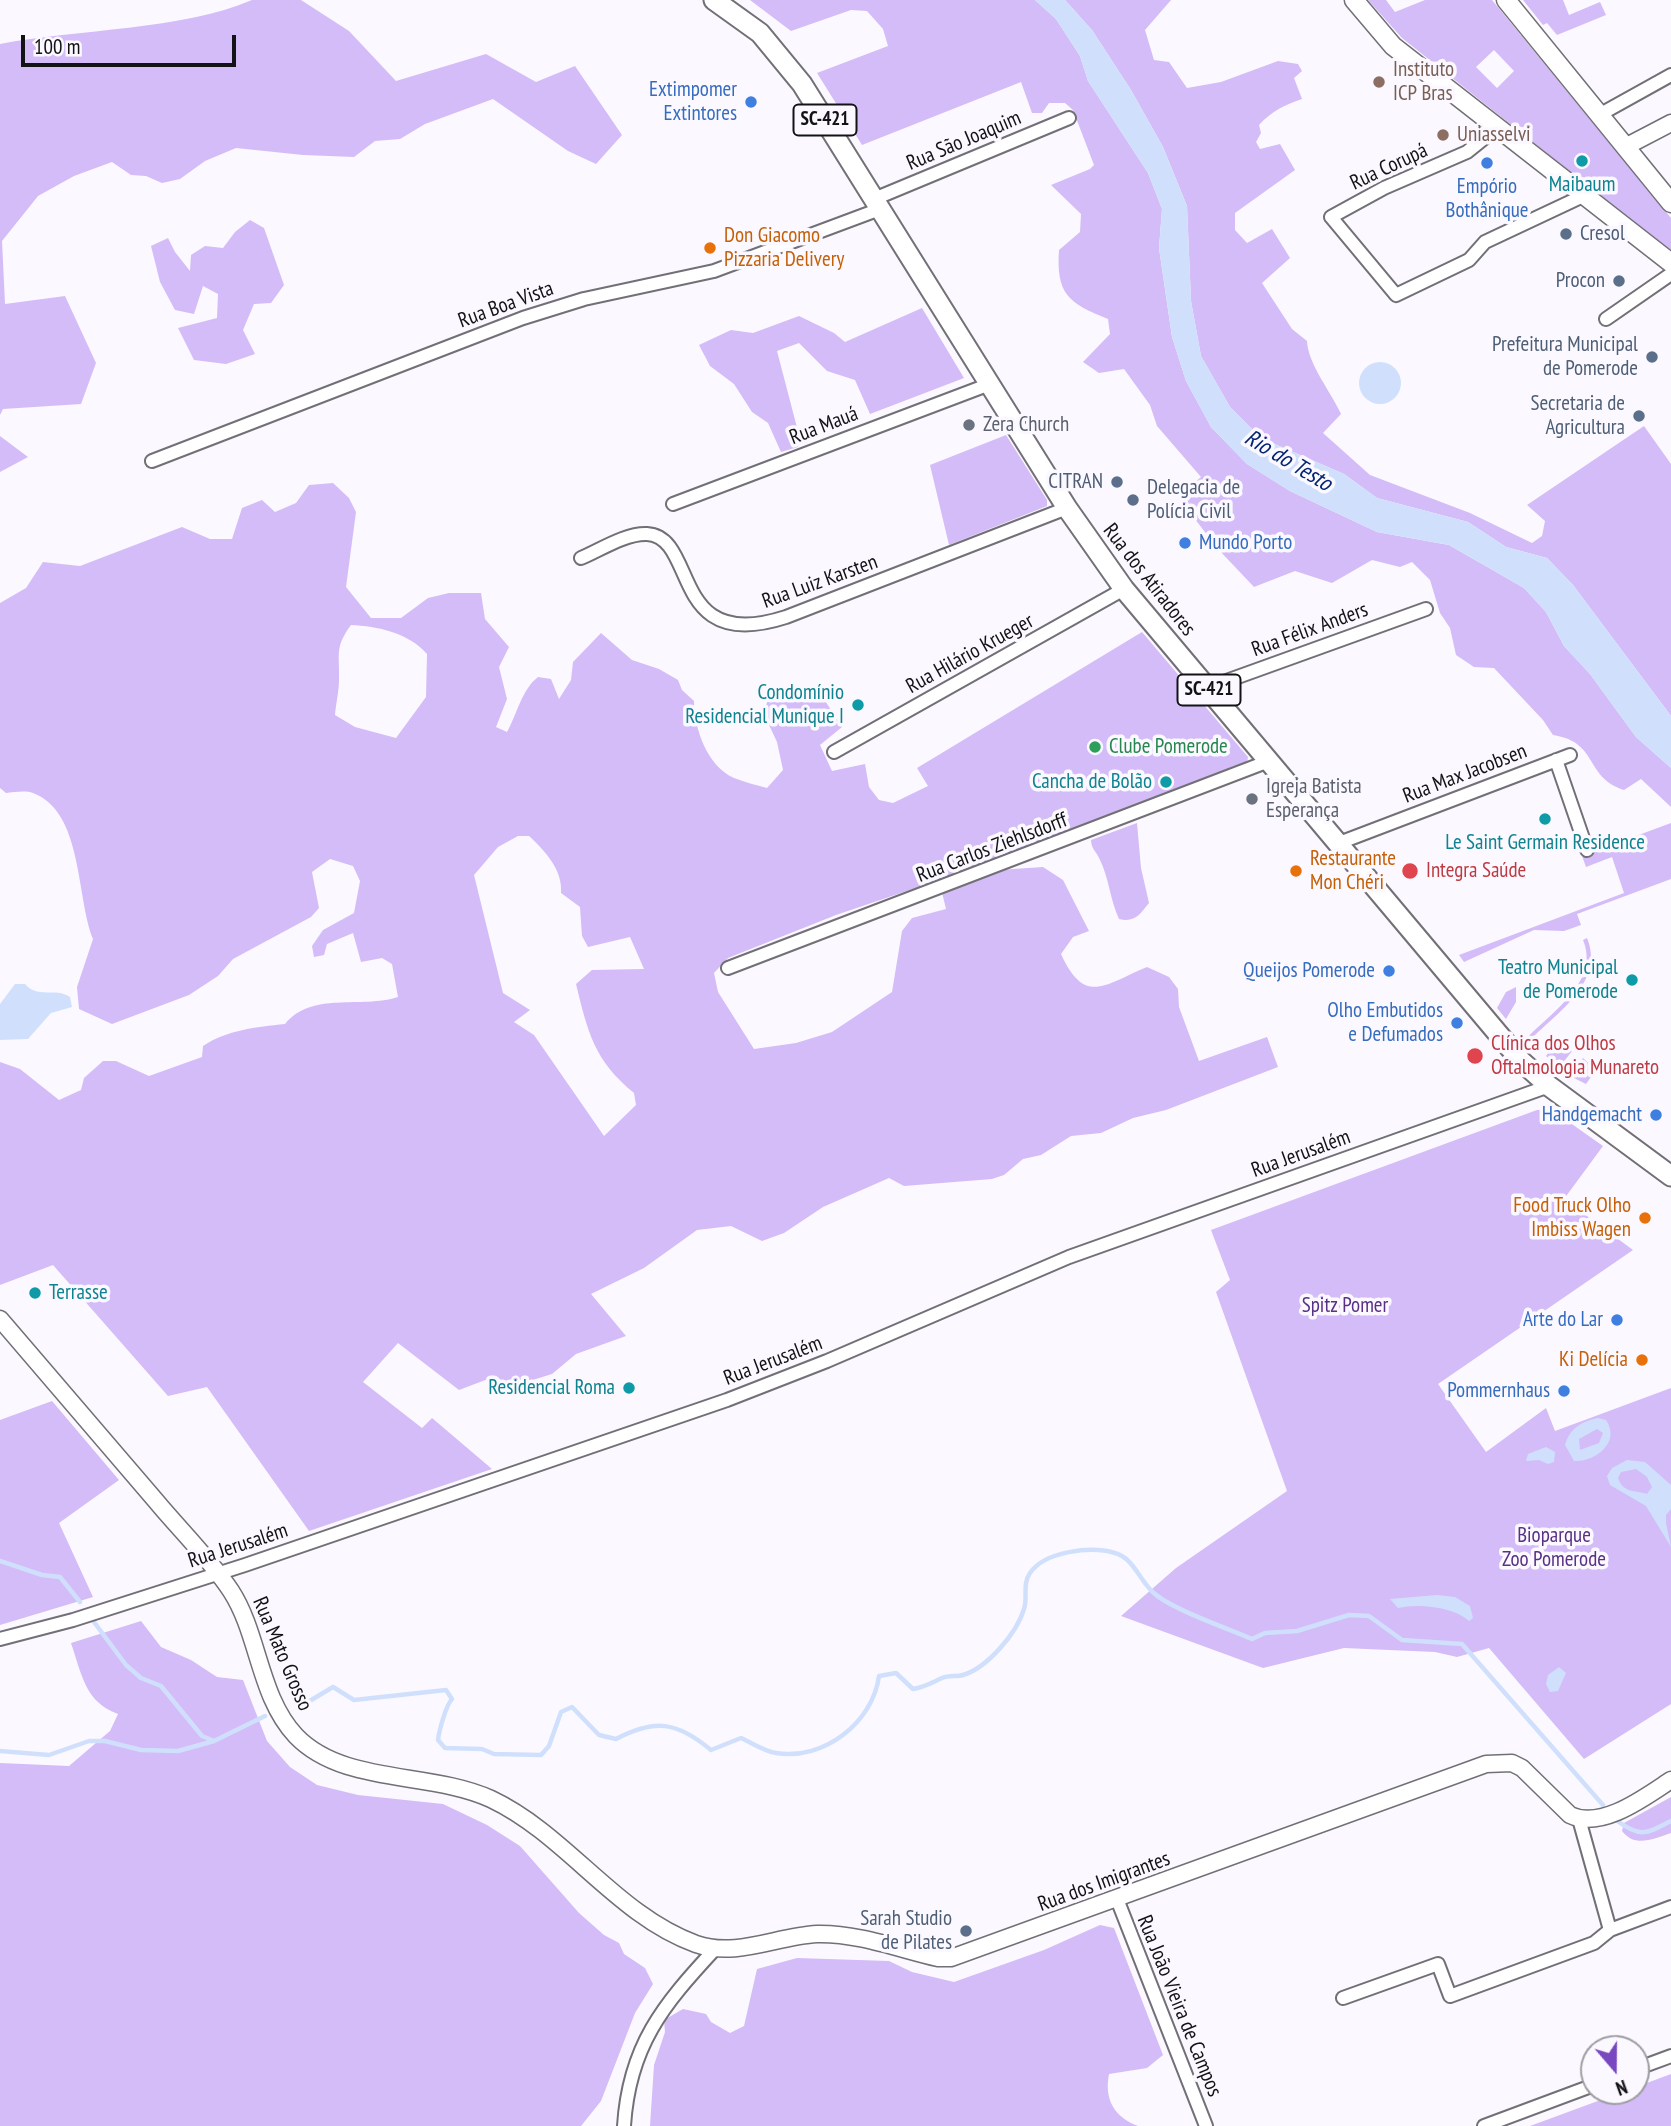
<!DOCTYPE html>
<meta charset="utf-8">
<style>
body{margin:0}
#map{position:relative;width:1671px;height:2126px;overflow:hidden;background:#fbf9ff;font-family:"PT Sans Narrow",sans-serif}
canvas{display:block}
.north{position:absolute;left:1580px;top:2035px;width:70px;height:70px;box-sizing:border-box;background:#fbf9ff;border:2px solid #9e9da1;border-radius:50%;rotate:160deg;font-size:19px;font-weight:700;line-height:28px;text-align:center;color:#131214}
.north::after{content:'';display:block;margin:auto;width:24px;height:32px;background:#7948c0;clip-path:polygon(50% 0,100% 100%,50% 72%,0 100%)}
.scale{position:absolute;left:21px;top:35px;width:215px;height:32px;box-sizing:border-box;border:4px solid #131214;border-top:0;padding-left:9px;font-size:21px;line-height:24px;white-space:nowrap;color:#131214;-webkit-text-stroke:5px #fbf9ff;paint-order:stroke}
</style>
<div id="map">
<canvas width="1671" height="2126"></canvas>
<div class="north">N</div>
<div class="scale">100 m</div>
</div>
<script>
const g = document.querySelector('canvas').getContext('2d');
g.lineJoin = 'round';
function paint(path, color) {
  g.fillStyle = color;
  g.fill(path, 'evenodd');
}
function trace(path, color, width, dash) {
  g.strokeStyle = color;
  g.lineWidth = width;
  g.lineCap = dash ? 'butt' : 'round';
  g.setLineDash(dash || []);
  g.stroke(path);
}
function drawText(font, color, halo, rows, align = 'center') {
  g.font = font + ' "PT Sans Narrow",sans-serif';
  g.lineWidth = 7;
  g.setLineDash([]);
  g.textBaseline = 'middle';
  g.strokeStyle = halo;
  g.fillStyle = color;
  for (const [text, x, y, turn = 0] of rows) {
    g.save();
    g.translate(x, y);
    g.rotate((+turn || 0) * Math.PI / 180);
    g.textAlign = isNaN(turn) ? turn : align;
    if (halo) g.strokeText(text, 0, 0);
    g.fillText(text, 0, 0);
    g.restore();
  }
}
paint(new Path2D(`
 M 252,0 L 301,0 L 349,31 L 396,81 L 486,54 L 536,82 L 575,66 L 622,135 L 596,164 L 568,151 L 493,99 L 425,124 L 400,139 L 375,141 L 354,157 L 303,155 L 236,148 L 205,161 L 180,179 L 162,183 L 146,176 L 131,175 L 112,162 L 74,176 L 38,196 L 2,241 L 5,304 L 65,296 L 96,363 L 81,404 L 3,409 L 0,415 L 0,44 C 78,29 182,30 252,0 Z
 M 750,0 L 1035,0 L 1056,19 L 1080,56 L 1088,81 L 1148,173 L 1162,209 L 1159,248 L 1172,337 L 1186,381 L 1211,427 L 1247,464 L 1290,491 L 1377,532 L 1449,545 L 1524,588 L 1546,612 L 1564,646 L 1590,674 L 1636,737 L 1671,768 L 1671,807 L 1641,779 L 1624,790 C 1584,777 1599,742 1553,735 L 1543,720 L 1494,668 L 1474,667 L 1456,655 L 1450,628 L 1440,613 L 1430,580 L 1412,562 L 1400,567 L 1372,560 L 1332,583 L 1295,571 L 1254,587 L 1218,549 L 1178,497 L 1201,477 L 1157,426 L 1150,405 L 1124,369 L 1099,373 L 1083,362 L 1110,334 L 1108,319 C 1068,303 1056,294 1059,250 L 1080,232 L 1081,214 L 1051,185 L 1090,169 L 1094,165 L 1073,110 L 1065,103 L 1049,103 L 1042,113 L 1032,113 L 1021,82 L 862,145 L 817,73 L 888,46 L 883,29 L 867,11 L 851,10 L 791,31 Z
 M 1065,0 L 1171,0 L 1145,30 L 1154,60 L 1169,62 L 1187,88 L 1221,82 L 1278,61 L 1298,64 L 1302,71 L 1294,78 L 1302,99 C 1284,105 1272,111 1259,125 L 1261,133 L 1256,142 L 1260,149 L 1280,144 L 1295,170 L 1235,213 L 1235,230 L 1247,243 L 1272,229 L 1290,258 L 1262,283 L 1292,329 L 1307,341 C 1308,364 1331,392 1341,414 L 1323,433 L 1370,475 L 1470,513 L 1532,543 L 1542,536 L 1545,521 L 1527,505 L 1644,426 L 1671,464 L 1671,716 L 1573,585 L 1547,558 L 1506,547 L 1468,522 L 1377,498 L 1344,474 L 1261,438 L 1230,407 L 1201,356 L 1191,301 L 1187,206 L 1163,147 L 1131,90 L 1092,30 Z
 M 1368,0 L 1386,0 L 1395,12 L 1425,0 L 1492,0 L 1671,218 L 1671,252 L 1402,38 ZM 1494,50 L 1514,71 L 1497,88 L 1476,67 Z
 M 1523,0 L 1563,0 L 1569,15 L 1600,2 L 1606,15 L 1557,35 L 1547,23 L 1543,25 Z
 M 250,220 L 264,228 L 284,285 L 271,303 L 254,304 L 243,330 L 255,354 L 226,364 L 194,360 L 178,328 L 217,318 L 218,294 L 203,286 L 194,314 L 175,310 L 160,282 L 151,246 L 168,238 L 175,252 L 190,271 L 191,255 L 205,246 L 223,248 L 235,232 Z
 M 922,308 L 964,378 L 870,414 L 855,380 L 827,371 L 799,343 L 777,351 L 800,439 L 798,447 L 781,452 L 768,423 L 752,412 L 734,384 L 710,366 L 699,345 L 731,330 L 753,333 L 799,316 L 834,333 L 845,342 Z
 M 1006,435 L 1047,500 L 1047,506 L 949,545 L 930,465 Z
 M 0,436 L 28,457 L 0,472 Z
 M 333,483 L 349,498 L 356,512 L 346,587 L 371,618 L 401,618 L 428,598 L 449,593 L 481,593 L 485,619 L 509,647 L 499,667 L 507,699 L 496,727 L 507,732 C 517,714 522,689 538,677 L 551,679 L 559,699 L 571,680 L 573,662 L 601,633 L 632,660 L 659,669 L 678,680 L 682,690 L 694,701 C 694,728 707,766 734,778 C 744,782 756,785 767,788 L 783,770 L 777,742 L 763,712 L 769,698 L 820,693 L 842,727 L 820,745 L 832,771 L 865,764 L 869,787 L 879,800 L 893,803 L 928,786 L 917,768 L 1142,632 L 1248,757 L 1247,763 L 984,871 L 1043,867 L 1063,880 L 1089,931 L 1073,937 L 1061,954 C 1085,1006 1104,985 1147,967 L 1169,977 L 1178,989 L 1179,1007 L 1199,1061 L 1267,1037 L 1278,1067 L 1166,1110 L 1133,1118 L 1101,1133 L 1071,1136 L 1041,1155 L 1023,1159 L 1004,1175 L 992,1179 L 904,1186 L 889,1178 L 823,1207 L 784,1233 L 762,1241 L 731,1226 L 697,1230 L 644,1268 L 591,1294 L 626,1336 L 576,1354 L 552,1374 L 510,1387 L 496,1376 L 459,1390 L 398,1343 L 363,1382 L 422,1428 L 432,1418 L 492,1469 L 309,1531 L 207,1387 L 168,1396 L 53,1265 L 0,1285 L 0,1062 L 20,1069 L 59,1100 L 81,1090 L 84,1078 L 103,1061 L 116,1061 L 149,1076 L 202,1057 L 203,1046 C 227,1030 256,1027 285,1024 C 312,991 361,1009 398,997 L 392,964 L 382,958 L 361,962 L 353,933 L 327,944 L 324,955 L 314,957 L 312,946 L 323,930 L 354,913 L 360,881 L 353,866 L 330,859 L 312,872 L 319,908 L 311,917 L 233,959 L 218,976 L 189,995 L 112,1024 L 79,1009 L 77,987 L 93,939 C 76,896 83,812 33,793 C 26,790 14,792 6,793 L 0,788 L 0,603 L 26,588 L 43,562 L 80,566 L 182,527 L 210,539 L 232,539 L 242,508 L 262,500 L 275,512 L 296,503 L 309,485 ZM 351,625 C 377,626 409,633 427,654 L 426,697 L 396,738 L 355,727 L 335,715 C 336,703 339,691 339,680 C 340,654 334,648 351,625 ZM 518,836 L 529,836 C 545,851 563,870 561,893 L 580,907 L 582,936 L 588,947 L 630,937 L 644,969 L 592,970 L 576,984 C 588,1033 594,1060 634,1093 L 636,1105 L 604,1136 L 534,1035 L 514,1022 L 530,1010 L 503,993 L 474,875 L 498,847 ZM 939,880 L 946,909 L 912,918 L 902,931 L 892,992 L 832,1032 L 796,1043 L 754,1049 L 718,992 L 714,973 L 728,958 L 836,915 Z
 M 1671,815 L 1671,879 L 1577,914 L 1581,925 L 1564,931 L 1534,930 L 1464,962 L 1459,955 L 1624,893 L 1612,857 L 1586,867 L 1582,856 L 1671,823 Z
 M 1137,823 L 1141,868 L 1149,903 C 1140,914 1135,923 1119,919 C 1110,900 1109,878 1100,860 C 1097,852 1091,849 1091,840 Z
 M 1587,938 C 1605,982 1557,1013 1530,1040 L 1528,1037 C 1553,1011 1600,981 1583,940 Z
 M 1516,987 L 1516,1002 L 1506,1019 L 1497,1008 L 1506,992 Z
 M 1557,1042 L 1572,1051 L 1559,1068 L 1546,1056 Z
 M 1583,1058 L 1596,1070 L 1586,1084 L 1570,1076 Z
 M 1537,1110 L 1552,1110 L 1603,1146 L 1564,1199 L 1633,1250 L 1438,1384 L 1486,1452 L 1546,1408 L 1555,1431 L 1671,1388 L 1671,1704 L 1584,1759 L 1489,1648 L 1457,1657 L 1435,1652 L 1344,1648 L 1263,1668 L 1121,1616 L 1176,1568 L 1287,1491 L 1216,1292 L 1230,1280 L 1211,1230 Z
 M 52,1401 L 119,1480 L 59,1523 L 93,1597 L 0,1625 L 0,1420 Z
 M 141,1621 L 161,1647 L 191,1660 L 217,1677 L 243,1680 L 267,1741 L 290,1767 L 317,1785 L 358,1795 L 443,1804 L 487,1825 L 520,1846 L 579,1913 L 604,1935 L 619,1943 L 624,1954 L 645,1968 L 653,1984 L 635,2013 L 601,2101 L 581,2126 L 0,2126 L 0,1763 L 69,1766 L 110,1731 L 118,1714 C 85,1702 82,1675 71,1643 Z
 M 1671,1797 L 1671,1833 C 1653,1839 1635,1848 1622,1831 L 1624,1823 Z
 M 1100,1925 L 1114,1928 L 1163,2055 L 1147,2068 L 1109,2074 C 1104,2099 1114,2117 1138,2126 L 650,2126 L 654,2065 L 665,2032 L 664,2020 L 683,2009 L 706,2014 L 711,2022 L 730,2033 L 744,2026 L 757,1969 L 797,1958 L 889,1961 L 912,1972 L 954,1982 L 1044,1950 Z
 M 1671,2074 L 1671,2126 L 1530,2126 L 1625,2091 L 1636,2091 L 1636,2087 Z`), '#d3bcf7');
paint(new Path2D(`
 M 1035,0 L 1065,0 L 1092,30 L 1131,90 L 1163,147 L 1187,206 L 1191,301 L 1201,356 L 1230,407 L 1261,438 L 1344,474 L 1377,498 L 1468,522 L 1506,547 L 1547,558 L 1573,585 L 1671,716 L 1671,768 L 1636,737 L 1590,674 L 1564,646 L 1546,612 L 1524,588 L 1449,545 L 1377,532 L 1290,491 L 1247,464 L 1211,427 L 1186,381 L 1172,337 L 1159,248 L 1162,209 L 1148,173 L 1088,81 L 1080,56 L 1056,19 Z
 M1359 383a21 21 0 1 1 42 0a21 21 0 1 1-42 0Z
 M 15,984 L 25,984 C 38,999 55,987 70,997 L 72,1007 L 51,1013 L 28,1039 L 0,1040 L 0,1004 Z
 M 1598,1418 L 1606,1420 C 1621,1442 1596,1462 1574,1461 L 1565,1445 C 1570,1428 1581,1422 1598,1418 ZM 1597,1429 L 1603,1433 L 1599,1443 L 1580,1450 L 1579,1439 Z
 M 1546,1447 L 1555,1452 L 1554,1462 L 1548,1464 L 1539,1460 L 1526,1461 L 1528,1454 Z
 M 1627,1460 L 1645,1462 L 1671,1485 L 1671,1509 L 1666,1515 L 1666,1523 L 1671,1547 L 1646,1506 L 1610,1485 L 1607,1476 L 1612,1468 ZM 1636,1469 L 1647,1477 L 1652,1487 L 1647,1494 C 1634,1490 1623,1493 1618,1478 L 1621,1472 Z
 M 1437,1595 L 1455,1597 L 1470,1606 L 1473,1618 L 1469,1621 C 1455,1607 1417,1603 1398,1608 L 1390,1599 Z
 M 1559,1667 L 1566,1673 L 1558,1691 L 1550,1692 L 1546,1684 L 1548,1675 Z`), '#d0e0fc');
trace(new Path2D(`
 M 0,1561 L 42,1575 L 60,1577 L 80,1602
 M 94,1622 L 126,1665 L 141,1678 L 161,1686 L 202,1736 L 214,1741
 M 298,1708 L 333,1687 L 354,1700 L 446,1690 L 452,1699 C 446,1705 439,1731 438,1740 L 445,1748 L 482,1749 L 494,1754 L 541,1755 L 549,1746 L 561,1712 L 572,1707 L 599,1735 L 616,1739 C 655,1719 676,1721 711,1750 L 741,1738 C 752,1743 764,1751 776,1753 C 824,1761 873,1722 879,1676 L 896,1673 L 913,1689 C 925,1687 931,1683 942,1678 C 949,1675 957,1677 963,1675 C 987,1668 1017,1633 1024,1609 C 1028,1598 1022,1584 1030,1573 C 1045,1551 1091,1546 1115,1553 C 1134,1558 1140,1582 1155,1594 C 1172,1609 1229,1629 1252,1639 L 1265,1633 L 1297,1631 L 1349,1615 L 1369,1616 L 1402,1640 L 1462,1644 L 1603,1805
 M 0,1751 L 49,1755 L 89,1741 L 105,1741 L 141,1750 L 178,1751 L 214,1741 L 265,1716
 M 1616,1820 C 1640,1838 1646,1834 1671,1821`), '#d0e0fc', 4.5);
const minor = new Path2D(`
 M 1599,115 L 1671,75
 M 1498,127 L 1467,152 L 1384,188 L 1331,217 L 1396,295 L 1469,260 L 1485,242 L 1585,195
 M 874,199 L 1069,118
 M 1606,319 L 1671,274
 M 152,461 L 523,318 L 584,299 L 714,271 L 880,209
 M 673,504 L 990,384
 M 581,558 C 600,550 626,533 647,534 C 699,537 668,655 786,617 L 1067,508
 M 1207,688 L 1426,609
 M 834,752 L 1124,589
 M 1556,760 L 1587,850
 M 1339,843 L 1570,755
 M 728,968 L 1269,761
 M 0,1639 L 73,1620 L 245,1565 L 727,1400 L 827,1361 L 1069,1257 L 1549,1086
 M 1579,1819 L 1610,1930 L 1671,1907
 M 1117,1899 L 1206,2126
 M 1343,1998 L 1438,1964 L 1450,1996 L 1594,1943 L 1610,1930
 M 1636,2069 L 1671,2056
 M 624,2126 C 629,2046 663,2005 715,1949
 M 1484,2126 L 1594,2085`);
const tertiary = new Path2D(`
 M 1625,147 L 1671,123
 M 0,1319 C 52,1380 104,1441 156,1501 C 180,1530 210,1559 231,1591 C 259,1634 259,1697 296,1736 C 343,1785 430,1771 491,1799 C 567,1835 616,1915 696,1944 C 736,1958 777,1936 817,1934 C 858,1933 899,1949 938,1958 L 951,1958 L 1486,1764 L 1512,1763 L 1522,1768 L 1570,1815 C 1602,1830 1645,1797 1671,1780`);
const secondary = new Path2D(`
 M 1354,0 L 1393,46 L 1671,263
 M 1506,0 L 1671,203`);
const primary = new Path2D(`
 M 714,0 L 760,33 L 802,84 L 1067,508 L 1124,589 L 1521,1061 L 1549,1086 L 1671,1176`);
trace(minor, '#727076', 16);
trace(tertiary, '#727076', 19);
trace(secondary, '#727076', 21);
trace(primary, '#727076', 23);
trace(minor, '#fff', 12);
trace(tertiary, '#fff', 16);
trace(secondary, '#fff', 18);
trace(primary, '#fff', 19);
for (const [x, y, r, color] of [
 [1379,82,7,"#8d6e63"],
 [751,102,7,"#3f7fe0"],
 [1443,135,7,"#8d6e63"],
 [1582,161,7,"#0f9aa8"],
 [1487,163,7,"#3f7fe0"],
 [1566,234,7,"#5c6f8a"],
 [710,248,7,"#e8710a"],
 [1619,281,7,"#5c6f8a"],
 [1652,357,7,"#5c6f8a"],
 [1639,416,7,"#5c6f8a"],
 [969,425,7,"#6b7280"],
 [1117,482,7,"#5c6f8a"],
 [1133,500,7,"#5c6f8a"],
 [1185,543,7,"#3f7fe0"],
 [858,705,7,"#0f9aa8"],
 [1095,747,7,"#2e9e5b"],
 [1166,782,7,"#0f9aa8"],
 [1252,799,7,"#6b7280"],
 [1545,819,7,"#0f9aa8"],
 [1296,871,7,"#e8710a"],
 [1410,871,9,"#e0444e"],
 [1389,971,7,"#3f7fe0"],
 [1632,980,7,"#0f9aa8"],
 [1457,1023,7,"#3f7fe0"],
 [1475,1056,9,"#e0444e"],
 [1656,1115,7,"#3f7fe0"],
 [1645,1218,7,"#e8710a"],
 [35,1293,7,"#0f9aa8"],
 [1617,1320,7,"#3f7fe0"],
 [1642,1360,7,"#e8710a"],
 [629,1388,7,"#0f9aa8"],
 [1564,1391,7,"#3f7fe0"],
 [966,1931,7,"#5c6f8a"]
]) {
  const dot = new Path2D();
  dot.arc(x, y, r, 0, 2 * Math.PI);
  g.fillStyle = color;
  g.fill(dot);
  trace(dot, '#fbf9ff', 2.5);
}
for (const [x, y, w] of [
 [825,120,63],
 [1209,690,63]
]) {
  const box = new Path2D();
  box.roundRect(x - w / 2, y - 15.5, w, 31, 5);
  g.fillStyle = '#fbf9ff';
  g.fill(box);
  trace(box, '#131214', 2);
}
drawText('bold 19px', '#131214', null, [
 ["SC-421",825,120],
 ["SC-421",1209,690]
]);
drawText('21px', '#785e54', '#fbf9ff', [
 ["Instituto",1393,70],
 ["ICP Bras",1393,94],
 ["Uniasselvi",1457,135]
], 'left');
drawText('21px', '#366cbe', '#fbf9ff', [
 ["Extimpomer",737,90],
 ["Extintores",737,114],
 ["Empório",1487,187,"center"],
 ["Bothânique",1487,211,"center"],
 ["Mundo Porto",1199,543,"left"],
 ["Queijos Pomerode",1375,971],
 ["Olho Embutidos",1443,1011],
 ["e Defumados",1443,1035],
 ["Handgemacht",1642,1115],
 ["Arte do Lar",1603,1320],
 ["Pommernhaus",1550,1391]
], 'right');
drawText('21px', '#131214', '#fbf9ff', [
 ["Rua São Joaquim",964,141,-23],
 ["Rua Corupá",1389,167,-25],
 ["Rua Boa Vista",506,305,-20],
 ["Rua Mauá",824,426,-21],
 ["Rua dos Atiradores",1149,580,52],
 ["Rua Luiz Karsten",820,582,-20],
 ["Rua Félix Anders",1310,630,-20],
 ["Rua Hilário Krueger",970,654,-29],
 ["Rua Max Jacobsen",1465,774,-21],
 ["Rua Carlos Ziehlsdorff",992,848,-21],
 ["Rua Jerusalém",1301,1154,-20],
 ["Rua Jerusalém",773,1361,-21],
 ["Rua Jerusalém",238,1546,-18],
 ["Rua Mato Grosso",282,1654,67],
 ["Rua dos Imigrantes",1104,1882,-20],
 ["Rua João Vieira de Campos",1179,2006,68]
]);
drawText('21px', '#0d838f', '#fbf9ff', [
 ["Maibaum",1582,185,"center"],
 ["Condomínio",844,693],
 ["Residencial Munique I",844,717],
 ["Cancha de Bolão",1152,782],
 ["Le Saint Germain Residence",1545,843,"center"],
 ["Teatro Municipal",1618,968],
 ["de Pomerode",1618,992],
 ["Terrasse",49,1293,"left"],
 ["Residencial Roma",615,1388]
], 'right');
drawText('21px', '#4e5e75', '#fbf9ff', [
 ["Cresol",1580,234,"left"],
 ["Procon",1605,281],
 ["Prefeitura Municipal",1638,345],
 ["de Pomerode",1638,369],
 ["Secretaria de",1625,404],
 ["Agricultura",1625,428],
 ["CITRAN",1103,482],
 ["Delegacia de",1147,488,"left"],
 ["Polícia Civil",1147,512,"left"],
 ["Sarah Studio",952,1919],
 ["de Pilates",952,1943]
], 'right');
drawText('21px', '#c56008', '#fbf9ff', [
 ["Don Giacomo",724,236],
 ["Pizzaria Delivery",724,260],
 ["Restaurante",1310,859],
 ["Mon Chéri",1310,883],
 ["Food Truck Olho",1631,1206,"right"],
 ["Imbiss Wagen",1631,1230,"right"],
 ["Ki Delícia",1628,1360,"right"]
], 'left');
drawText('21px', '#5b616d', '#fbf9ff', [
 ["Zera Church",983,425],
 ["Igreja Batista",1266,787],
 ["Esperança",1266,811]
], 'left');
drawText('21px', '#27864d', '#fbf9ff', [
 ["Clube Pomerode",1109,747]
], 'left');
drawText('21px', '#be3a42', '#fbf9ff', [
 ["Integra Saúde",1426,871],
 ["Clínica dos Olhos",1491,1044],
 ["Oftalmologia Munareto",1491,1068]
], 'left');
drawText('21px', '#583084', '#fbf9ff', [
 ["Spitz Pomer",1345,1306],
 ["Bioparque",1554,1536],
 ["Zoo Pomerode",1554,1560]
]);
drawText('italic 23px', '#042572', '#fbf9ff', [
 ["Rio do Testo",1288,461,31]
]);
</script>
